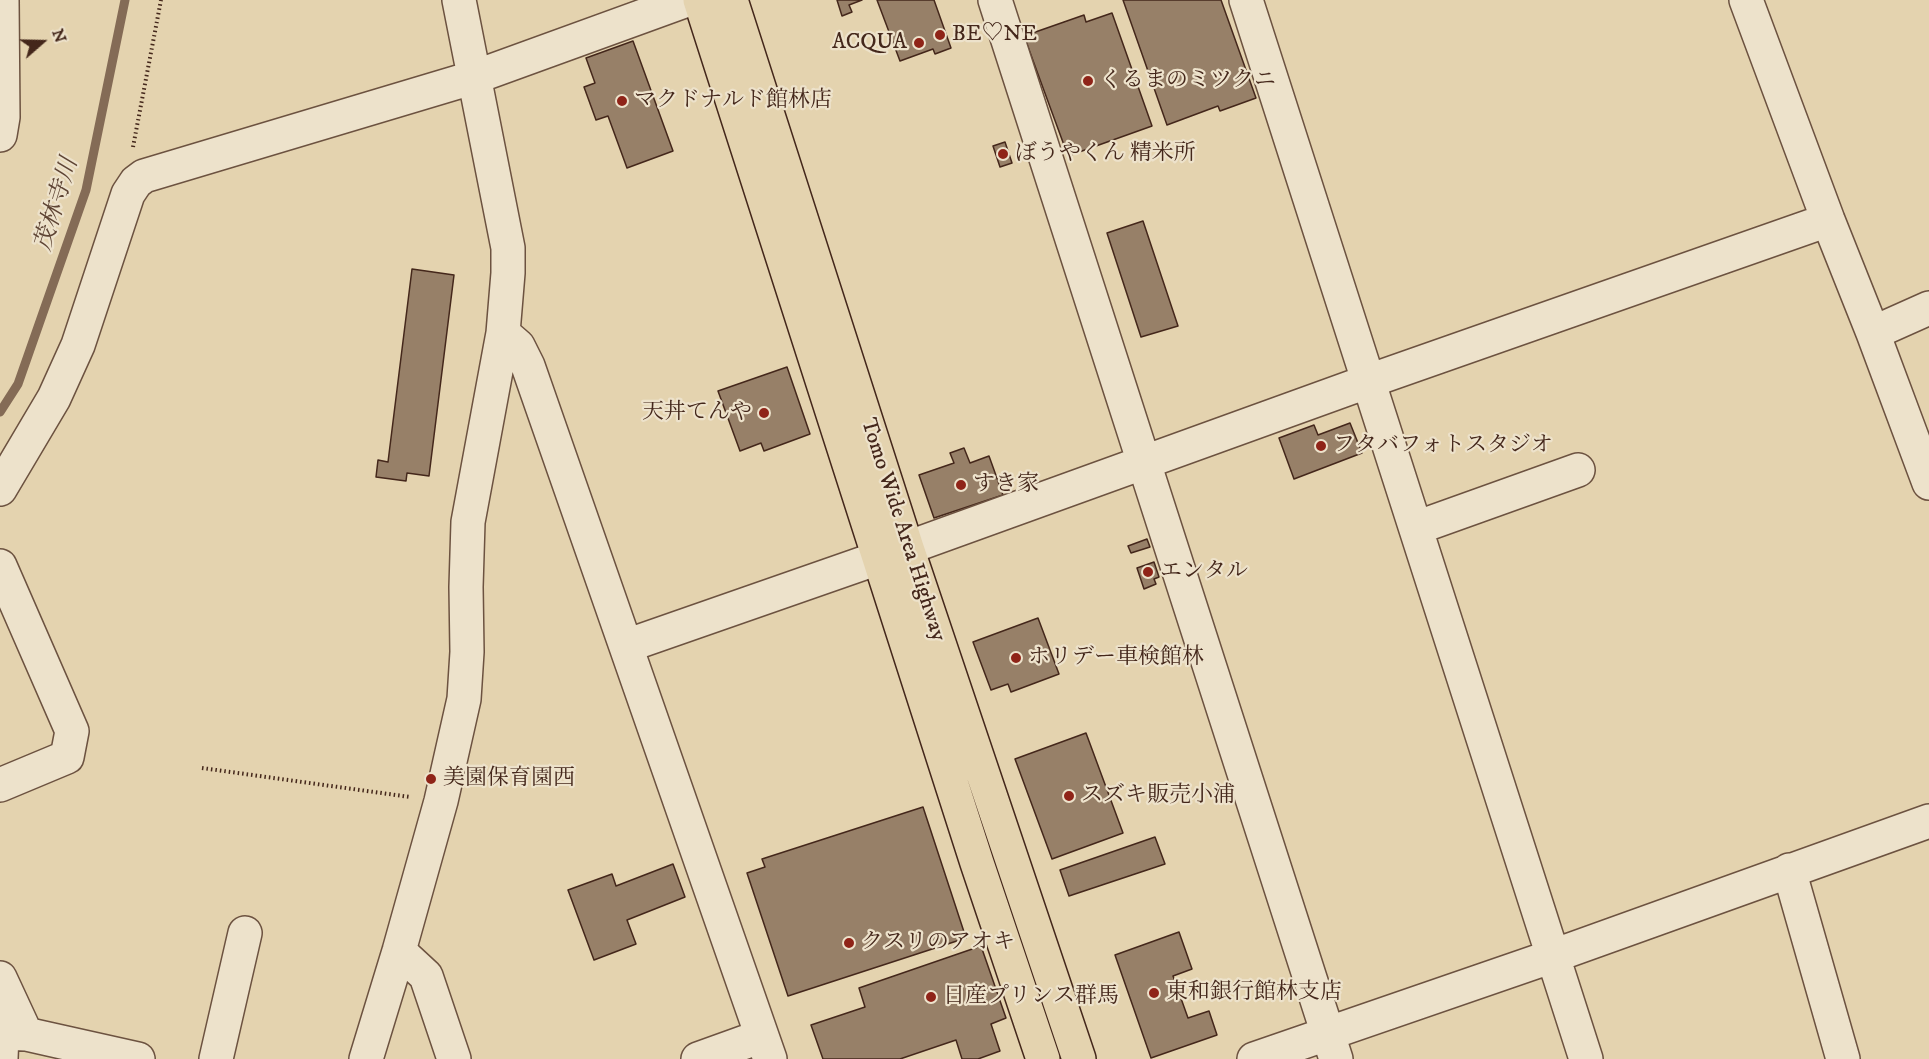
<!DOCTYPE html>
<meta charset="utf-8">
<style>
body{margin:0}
#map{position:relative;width:1929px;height:1059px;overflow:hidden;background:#e4d3af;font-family:"IM FELL DW Pica",serif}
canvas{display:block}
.north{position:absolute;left:12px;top:12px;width:60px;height:60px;-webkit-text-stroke:4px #ede2cb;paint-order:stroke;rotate:70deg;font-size:16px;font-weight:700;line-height:24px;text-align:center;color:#44271b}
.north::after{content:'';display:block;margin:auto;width:21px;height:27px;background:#44271b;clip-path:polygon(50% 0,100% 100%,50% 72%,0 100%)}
</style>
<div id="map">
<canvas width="1929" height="1059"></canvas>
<div class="north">N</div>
</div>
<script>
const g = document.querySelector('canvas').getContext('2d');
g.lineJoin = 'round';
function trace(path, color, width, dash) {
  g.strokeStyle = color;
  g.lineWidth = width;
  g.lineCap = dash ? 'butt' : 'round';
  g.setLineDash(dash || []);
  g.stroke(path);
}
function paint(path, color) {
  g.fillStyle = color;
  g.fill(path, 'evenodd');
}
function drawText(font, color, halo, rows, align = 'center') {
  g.font = font + ' "IM FELL DW Pica","Noto Serif JP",serif';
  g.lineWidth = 4.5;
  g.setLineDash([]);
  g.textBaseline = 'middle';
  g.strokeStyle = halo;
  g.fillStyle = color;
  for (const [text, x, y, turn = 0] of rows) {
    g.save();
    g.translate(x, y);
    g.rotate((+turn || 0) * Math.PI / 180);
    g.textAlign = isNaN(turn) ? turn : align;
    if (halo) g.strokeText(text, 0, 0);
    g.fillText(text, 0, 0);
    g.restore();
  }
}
trace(new Path2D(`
 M 0,412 L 18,384 L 86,190 L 125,0`), '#846b56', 9);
const building = new Path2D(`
 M 837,0 L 862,0 L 849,5 L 852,12 L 842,16 Z
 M 877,0 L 934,0 L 951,48 L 935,54 L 933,49 L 900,61 Z
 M 1123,0 L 1221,0 L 1256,98 L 1220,111 L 1218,106 L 1167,125 Z
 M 1112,13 L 1152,126 L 1068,156 L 1024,36 L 1084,15 L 1086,22 Z
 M 633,41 L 673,151 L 627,168 L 608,116 L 596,120 L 584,87 L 595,83 L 586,58 Z
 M 1005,142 L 1012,163 L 1000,167 L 993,146 Z
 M 1143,221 L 1178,326 L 1141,337 L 1107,233 Z
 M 412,269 L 454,275 L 429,476 L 407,473 L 406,481 L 376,477 L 378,460 L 388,462 Z
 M 787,367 L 810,434 L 764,451 L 761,443 L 740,451 L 718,391 Z
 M 1350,423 L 1362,453 L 1294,479 L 1279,438 L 1314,425 L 1318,435 Z
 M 964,448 L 970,463 L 989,456 L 1003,495 L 934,518 L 919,475 L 954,463 L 950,453 Z
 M 1147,539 L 1150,547 L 1131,553 L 1128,546 Z
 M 1154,562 L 1159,577 L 1154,579 L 1156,584 L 1144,589 L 1137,568 Z
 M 1038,618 L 1059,674 L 1011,692 L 1008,684 L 991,690 L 973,642 Z
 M 1086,733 L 1123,833 L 1052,859 L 1015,759 Z
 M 923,807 L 966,938 L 788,996 L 747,873 L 765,867 L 762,859 Z
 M 1155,837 L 1165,864 L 1069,896 L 1060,870 Z
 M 673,864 L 685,897 L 627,920 L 636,944 L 594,960 L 568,890 L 612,874 L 616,886 Z
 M 1179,932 L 1192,969 L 1173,976 L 1188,1018 L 1209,1011 L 1217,1035 L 1151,1058 L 1115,955 Z
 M 981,946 L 1006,1018 L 991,1024 L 1000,1051 L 978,1059 L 962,1059 L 956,1040 L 900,1059 L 823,1059 L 811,1025 L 865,1007 L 859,988 Z`);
paint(building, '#978068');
trace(building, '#44271b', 1.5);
const minor = new Path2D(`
 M 995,0 L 1336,1059
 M 1246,0 L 1586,1059
 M 1746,0 L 1828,220 L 1873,333 L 1929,483
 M 0,135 L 3,117 L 2,0
 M 503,333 L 518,346 L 528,366 L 770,1059
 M 1873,333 L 1929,308
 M 0,489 L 54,398 L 78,345 L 128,194 L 136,182 L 144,176 L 475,77 L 687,0
 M 1416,528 L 1578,470
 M 0,566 L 72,731 L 67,757 L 0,785
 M 626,646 L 907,548 L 1369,381 L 1828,220
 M 1789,870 L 1843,1059
 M 399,951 L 426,976 L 454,1059
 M 0,978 L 26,1034 L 138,1059
 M 1,1059 L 2,1033 L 26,1034
 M 216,1059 L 245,933
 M 366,1059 L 399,951 L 441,801 L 464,699 L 467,652 L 466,587 L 468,522 L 503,333 L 508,273 L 508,248 L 459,0
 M 698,1059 L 762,1036
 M 1254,1059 L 1553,956 L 1929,821`);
const highway = new Path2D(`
 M 700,0 L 977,863 L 1043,1059
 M 731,0 L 907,548 L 1079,1059`);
trace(minor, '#6c5240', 36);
trace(highway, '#44271b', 36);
trace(new Path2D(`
 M 133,147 L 161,0
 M 202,768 L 410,797`), '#44271b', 4, [1.5, 3]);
trace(minor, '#ede2cb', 33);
trace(highway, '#e4d3af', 33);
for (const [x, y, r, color] of [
 [940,35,6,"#8f2418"],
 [919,43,6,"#8f2418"],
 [1088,81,6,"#8f2418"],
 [622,101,6,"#8f2418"],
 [1003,154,6,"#8f2418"],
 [764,413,6,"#8f2418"],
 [1321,446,6,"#8f2418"],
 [961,485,6,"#8f2418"],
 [1148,572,6,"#8f2418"],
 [1016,658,6,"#8f2418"],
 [431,779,6,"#8f2418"],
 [1069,796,6,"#8f2418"],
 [849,943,6,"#8f2418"],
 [1154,993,6,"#8f2418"],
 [931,997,6,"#8f2418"]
]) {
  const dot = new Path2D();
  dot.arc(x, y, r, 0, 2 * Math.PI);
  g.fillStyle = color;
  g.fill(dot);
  trace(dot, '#ede2cb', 2);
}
drawText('22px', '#44271b', '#ede2cb', [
 ["BE♡NE",952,35],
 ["ACQUA",907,43,"right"],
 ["くるまのミツクニ",1100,81],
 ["マクドナルド館林店",634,101],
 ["ぼうやくん 精米所",1015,154],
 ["天丼てんや",752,413,"right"],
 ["フタバフォトスタジオ",1333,446],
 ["すき家",973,485],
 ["エンタル",1160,572],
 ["ホリデー車検館林",1028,658],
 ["美園保育園西",443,779],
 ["スズキ販売小浦",1081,796],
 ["クスリのアオキ",861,943],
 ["東和銀行館林支店",1166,993],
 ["日産プリンス群馬",943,997]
], 'left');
drawText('22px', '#44271b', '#ede2cb', [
 ["Tomo Wide Area Highway",902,530,72]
]);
drawText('italic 24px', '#5e4434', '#ede2cb', [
 ["茂林寺川",58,205,-73]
]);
</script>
